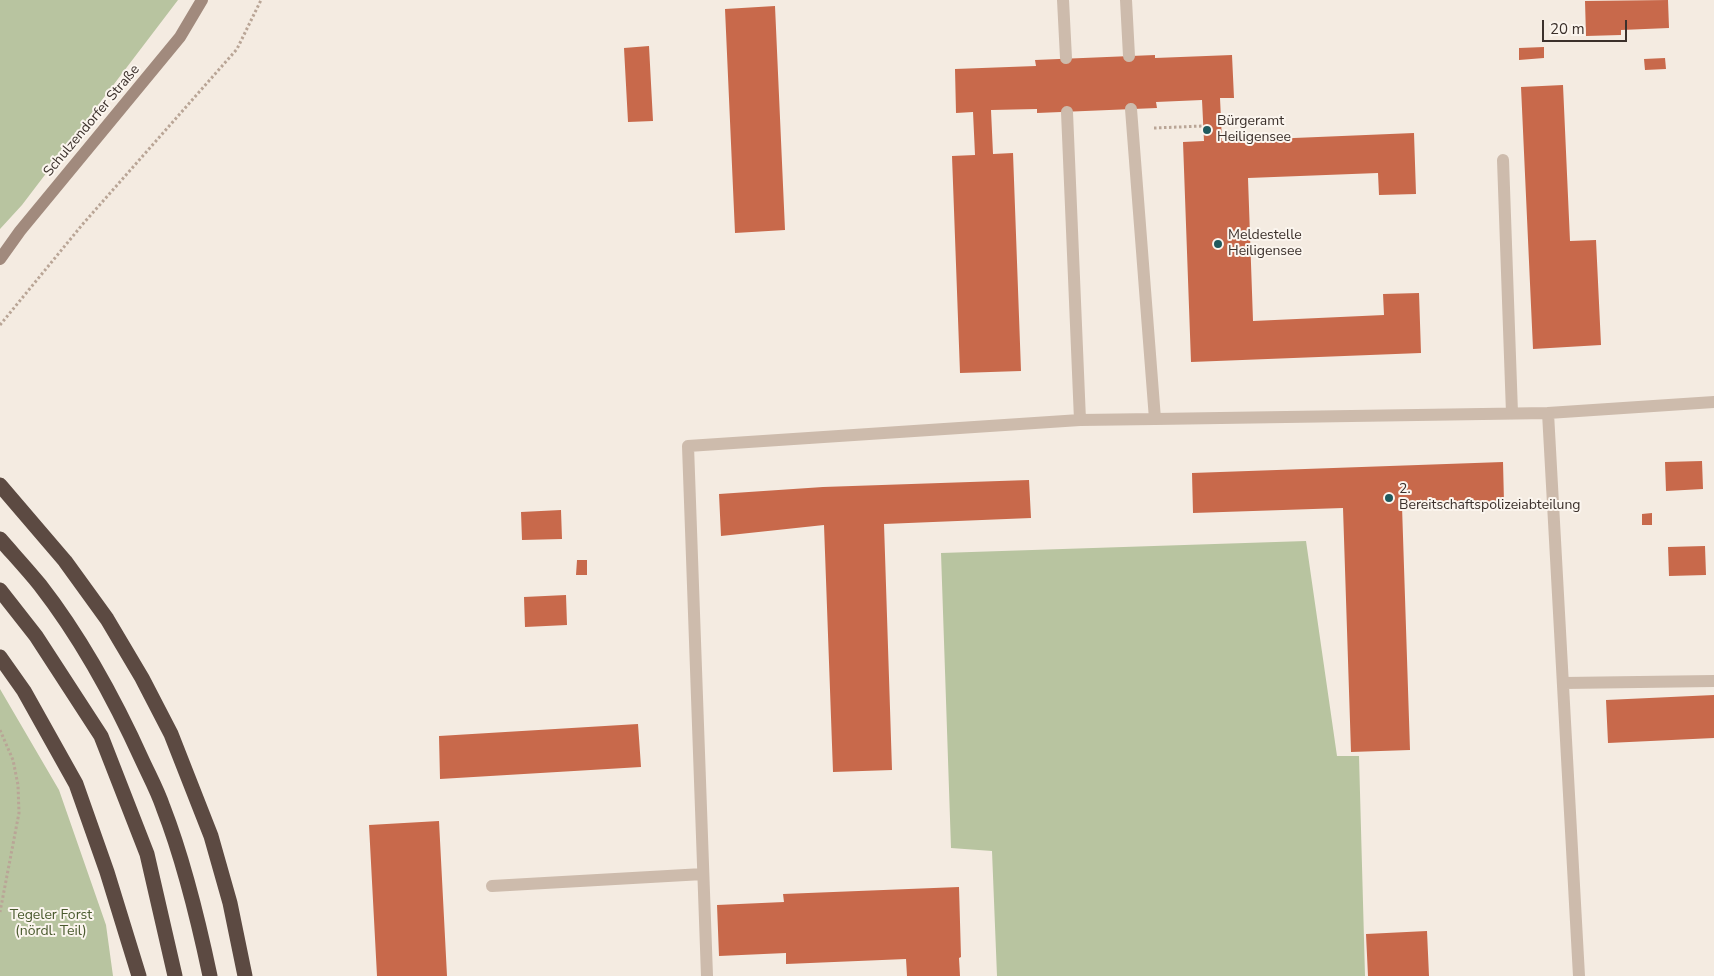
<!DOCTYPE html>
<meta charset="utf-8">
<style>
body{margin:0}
#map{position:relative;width:1714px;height:976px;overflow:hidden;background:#f4ebe1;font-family:"Nunito Sans",sans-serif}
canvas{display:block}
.scale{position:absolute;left:1542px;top:20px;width:85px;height:22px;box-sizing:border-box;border:2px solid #3b302b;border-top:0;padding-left:6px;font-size:15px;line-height:18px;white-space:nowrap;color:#3b302b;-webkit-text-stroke:4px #fbf5ee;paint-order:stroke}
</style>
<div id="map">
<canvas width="1714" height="976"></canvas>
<div class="scale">20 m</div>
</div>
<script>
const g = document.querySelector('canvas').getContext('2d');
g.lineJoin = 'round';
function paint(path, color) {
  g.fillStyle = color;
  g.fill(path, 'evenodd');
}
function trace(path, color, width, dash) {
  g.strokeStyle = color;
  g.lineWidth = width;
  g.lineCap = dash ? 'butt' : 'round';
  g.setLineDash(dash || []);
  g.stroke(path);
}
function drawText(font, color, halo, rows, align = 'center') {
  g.font = font + ' "Nunito Sans",sans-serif';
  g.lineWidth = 4;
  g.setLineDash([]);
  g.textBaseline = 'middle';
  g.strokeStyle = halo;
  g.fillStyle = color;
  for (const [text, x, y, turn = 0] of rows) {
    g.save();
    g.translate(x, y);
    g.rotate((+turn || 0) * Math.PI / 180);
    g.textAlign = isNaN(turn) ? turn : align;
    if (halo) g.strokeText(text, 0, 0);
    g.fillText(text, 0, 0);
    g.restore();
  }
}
paint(new Path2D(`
 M 0,0 L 178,0 L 22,205 L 0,229 Z
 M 1306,541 L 1337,756 L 1359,756 L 1365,976 L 997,976 L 992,851 L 951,848 L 941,553 Z
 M 0,689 L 59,790 L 106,925 L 113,976 L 0,976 Z`), '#b8c4a0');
paint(new Path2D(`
 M 1668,0 L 1669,28 L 1621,30 L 1621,35 L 1586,36 L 1585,1 Z
 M 775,6 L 785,230 L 735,233 L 725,9 Z
 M 649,46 L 653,121 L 628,122 L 624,48 Z
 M 1544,47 L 1544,58 L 1519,60 L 1519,48 Z
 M 1155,55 L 1155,58 L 1232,55 L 1234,98 L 1220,98 L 1222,141 L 1414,133 L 1416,194 L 1379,195 L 1378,173 L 1248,178 L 1253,321 L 1384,315 L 1383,294 L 1419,293 L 1421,353 L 1191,362 L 1183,142 L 1204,141 L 1202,100 L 1156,102 L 1157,108 L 1037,113 L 1037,109 L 991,110 L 993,154 L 1013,153 L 1021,371 L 960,373 L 952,156 L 975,155 L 973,112 L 956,113 L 955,69 L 1036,66 L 1035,60 Z
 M 1665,58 L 1666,69 L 1645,70 L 1644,59 Z
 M 1563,85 L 1570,241 L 1596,240 L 1601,345 L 1533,349 L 1521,87 Z
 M 1702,461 L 1703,489 L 1666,491 L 1665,462 Z
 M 1503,462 L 1504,502 L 1402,506 L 1410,750 L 1351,752 L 1343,508 L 1193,513 L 1192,473 Z
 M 1029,480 L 1031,518 L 884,524 L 892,770 L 833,772 L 824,525 L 721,536 L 719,494 L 823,487 Z
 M 561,510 L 562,539 L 522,540 L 521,512 Z
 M 1652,513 L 1652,525 L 1642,525 L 1642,514 Z
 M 1705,546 L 1706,575 L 1669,576 L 1668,547 Z
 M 577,560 L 587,560 L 587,575 L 576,575 Z
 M 566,595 L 567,625 L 525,627 L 524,597 Z
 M 1714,695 L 1714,738 L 1608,743 L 1606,700 Z
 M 638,724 L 641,767 L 440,779 L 439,736 Z
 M 439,821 L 447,976 L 377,976 L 369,825 Z
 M 959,887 L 961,957 L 959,958 L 960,976 L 907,976 L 906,959 L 786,964 L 786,953 L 719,956 L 717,905 L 784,902 L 783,894 Z
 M 1427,931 L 1429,976 L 1368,976 L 1366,934 Z`), '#c8694b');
trace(new Path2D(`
 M 1154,128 L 1203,126
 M 0,325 L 82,225 L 237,49 L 261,0
 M 0,730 L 13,760 L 18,785 L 19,813 L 0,912`), '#b9a596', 3, [2.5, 2.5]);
trace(new Path2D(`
 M 1063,0 L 1066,58
 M 1126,0 L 1129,56
 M 1131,109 L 1155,419 L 1548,413 L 1579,976
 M 1503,160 L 1512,413
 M 1548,413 L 1714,402
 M 1080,420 L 1155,419
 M 1564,683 L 1714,681
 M 492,886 L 703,874
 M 707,976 L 688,446 L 1080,420 L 1067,112`), '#cdbbac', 12);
trace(new Path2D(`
 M 0,259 L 20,231 L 180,37 L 202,0`), '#a18a7d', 12);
trace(new Path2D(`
 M 0,485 L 65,561 L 107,619 L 142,678 L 171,734 L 211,836 L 230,903 L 245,976
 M 0,539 C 13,554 27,569 40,585 C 82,639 115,700 143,762 C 150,777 158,792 163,807 C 184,861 198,919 210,976
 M 0,590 L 36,636 L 101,736 L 147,854 L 175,976
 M 0,657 L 24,691 L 76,784 L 107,872 L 139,976`), '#5c4a42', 15);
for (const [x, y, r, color] of [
 [1207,130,5,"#1f5a5e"],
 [1218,244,5,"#1f5a5e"],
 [1389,498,5,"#1f5a5e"]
]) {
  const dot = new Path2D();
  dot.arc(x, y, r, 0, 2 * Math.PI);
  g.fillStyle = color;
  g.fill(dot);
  trace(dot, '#fbf5ee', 2);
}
drawText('14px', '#3b302b', '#fbf5ee', [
 ["Schulzendorfer Straße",92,121,-50]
]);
drawText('14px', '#3b302b', '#fbf5ee', [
 ["Bürgeramt",1217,122],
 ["Heiligensee",1217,138],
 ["Meldestelle",1228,236],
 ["Heiligensee",1228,252],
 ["2.",1399,490],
 ["Bereitschaftspolizeiabteilung",1399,506]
], 'left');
drawText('14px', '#4a5a2e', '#fbf5ee', [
 ["Tegeler Forst",51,916],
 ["(nördl. Teil)",51,932]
]);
</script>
